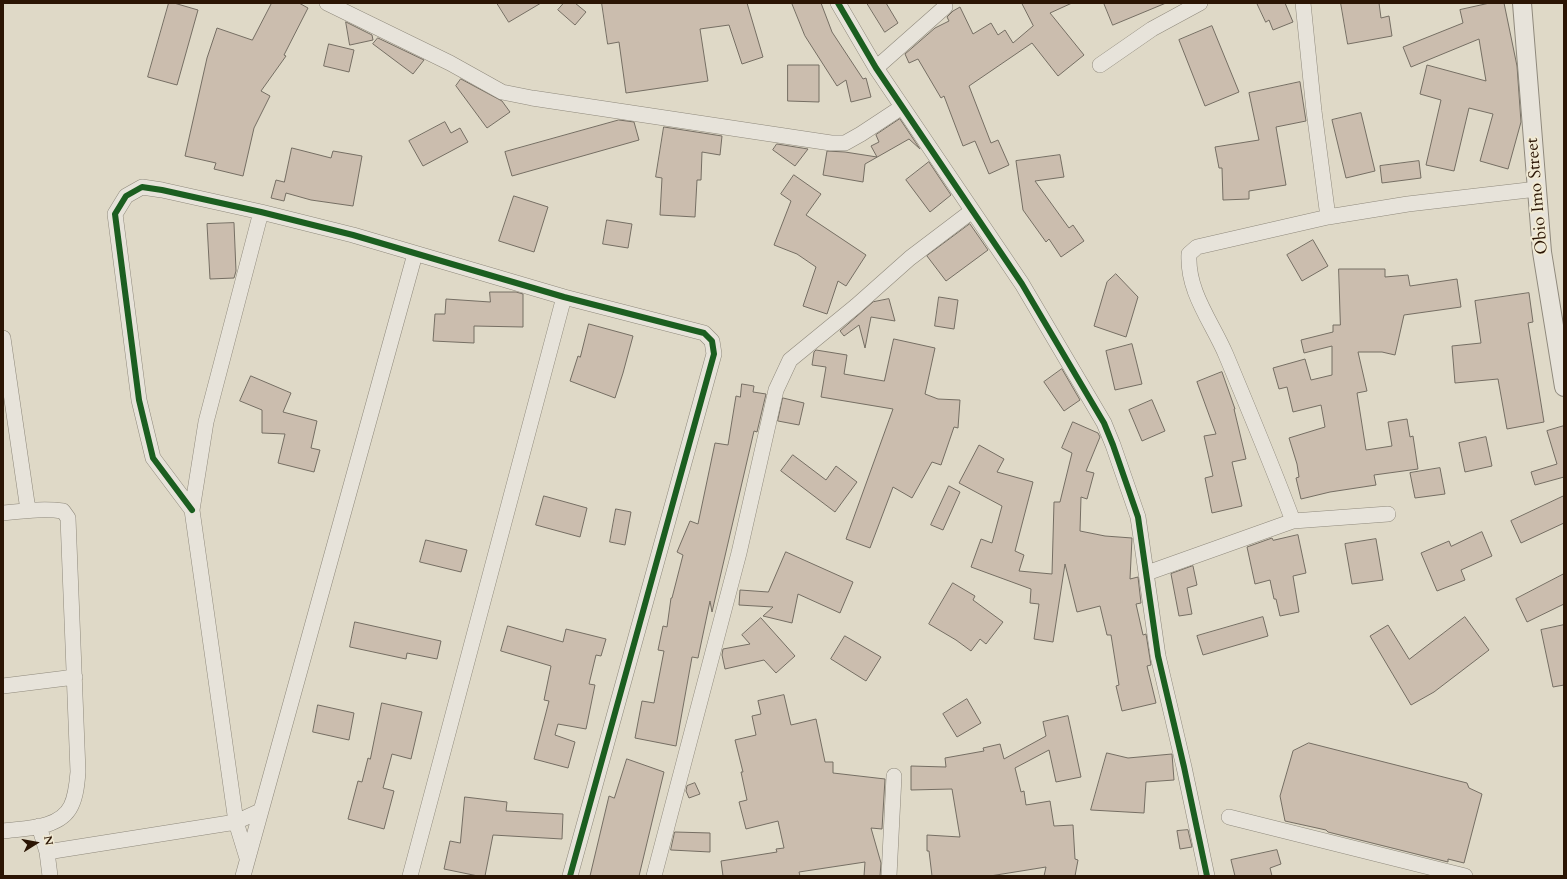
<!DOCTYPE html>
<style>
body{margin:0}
#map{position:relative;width:1567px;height:879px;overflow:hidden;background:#dfd9c7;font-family:Cardo,serif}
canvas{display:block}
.frame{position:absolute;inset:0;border:4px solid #2b1504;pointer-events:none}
.north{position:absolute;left:16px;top:823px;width:40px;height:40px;-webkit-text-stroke:3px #f1ead4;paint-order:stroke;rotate:79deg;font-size:11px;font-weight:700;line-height:16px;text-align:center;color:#2b1504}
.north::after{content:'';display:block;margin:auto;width:14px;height:18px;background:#2b1504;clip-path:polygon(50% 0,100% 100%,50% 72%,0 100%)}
</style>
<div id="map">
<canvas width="1567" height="879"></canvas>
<div class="frame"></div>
<div class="north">N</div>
</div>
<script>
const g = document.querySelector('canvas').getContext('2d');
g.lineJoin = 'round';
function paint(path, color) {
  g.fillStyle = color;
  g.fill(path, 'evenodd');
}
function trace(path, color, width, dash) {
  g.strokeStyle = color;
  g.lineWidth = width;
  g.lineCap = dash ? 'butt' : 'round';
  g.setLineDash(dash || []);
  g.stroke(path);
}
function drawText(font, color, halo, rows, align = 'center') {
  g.font = font + ' Cardo,serif';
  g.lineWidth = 4;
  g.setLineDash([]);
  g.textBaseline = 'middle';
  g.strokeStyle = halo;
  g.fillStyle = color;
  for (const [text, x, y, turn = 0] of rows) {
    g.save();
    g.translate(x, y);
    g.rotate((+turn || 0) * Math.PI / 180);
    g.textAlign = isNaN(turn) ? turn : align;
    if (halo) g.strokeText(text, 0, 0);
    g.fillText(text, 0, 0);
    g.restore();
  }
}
const building = new Path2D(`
 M 169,3 L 174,3 L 198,10 L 177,85 L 148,77 Z
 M 272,3 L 299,3 L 308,8 L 284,55 L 286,56 L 261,91 L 270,96 L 254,128 L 243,176 L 214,169 L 216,163 L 185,156 L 207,58 L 217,28 L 252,40 Z
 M 497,3 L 541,3 L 509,22 Z
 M 564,3 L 575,3 L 586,12 L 575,25 L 558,10 Z
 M 602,3 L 747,3 L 763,57 L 742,64 L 729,25 L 700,29 L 708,81 L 626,93 L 619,42 L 608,44 Z
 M 792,3 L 821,3 L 832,32 L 863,79 L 866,78 L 871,97 L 851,102 L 846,80 L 837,86 L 805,36 Z
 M 867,3 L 886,3 L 898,23 L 885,32 Z
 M 1022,3 L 1072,3 L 1050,13 L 1084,55 L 1058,76 L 1032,43 L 969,86 L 991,143 L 998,140 L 1009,165 L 989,174 L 975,141 L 963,146 L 944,96 L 941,98 L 918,59 L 909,63 L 905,54 L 935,28 L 949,21 L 947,17 L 953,11 L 960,7 L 973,34 L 991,23 L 998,35 L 1005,30 L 1013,43 L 1033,26 Z
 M 1104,3 L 1166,3 L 1113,25 Z
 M 1257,3 L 1285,3 L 1293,22 L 1273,30 L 1269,20 L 1266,22 Z
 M 1341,3 L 1379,3 L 1381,18 L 1389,16 L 1392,36 L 1348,44 Z
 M 1490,3 L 1504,3 L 1517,66 L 1521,122 L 1508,169 L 1480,161 L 1493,114 L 1469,108 L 1454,171 L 1426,165 L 1441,100 L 1420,94 L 1427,65 L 1486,81 L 1479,39 L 1411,67 L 1403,47 L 1463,23 L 1460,10 Z
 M 346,22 L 372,35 L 373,40 L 350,45 Z
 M 1212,26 L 1239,92 L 1205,106 L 1179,40 Z
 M 378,38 L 424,60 L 413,74 L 373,44 Z
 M 329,44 L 354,50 L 349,72 L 324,66 Z
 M 788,65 L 819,65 L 819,102 L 788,101 Z
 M 461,79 L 502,101 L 510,112 L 487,128 L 456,86 Z
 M 1300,82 L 1306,121 L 1276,127 L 1286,185 L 1249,191 L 1249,199 L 1223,200 L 1222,168 L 1219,168 L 1215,147 L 1259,140 L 1249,93 Z
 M 1361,113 L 1375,171 L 1346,178 L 1332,120 Z
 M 900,119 L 920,149 L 909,139 L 865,164 L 863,182 L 823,175 L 827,151 L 845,152 L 877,157 L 871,146 L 879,142 L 876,135 Z
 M 619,120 L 634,122 L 639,140 L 512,176 L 505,152 Z
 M 445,122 L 451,133 L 460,128 L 468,142 L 423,166 L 409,141 Z
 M 664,127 L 722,136 L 720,155 L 702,152 L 701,180 L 697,180 L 695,217 L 660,215 L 662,178 L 656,177 Z
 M 777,144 L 808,149 L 795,166 L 773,150 Z
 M 292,148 L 331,158 L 333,151 L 362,156 L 353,206 L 311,200 L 286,193 L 284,201 L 271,198 L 276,180 L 284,182 Z
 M 1060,155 L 1064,177 L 1035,181 L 1069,228 L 1073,225 L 1084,241 L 1061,257 L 1049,239 L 1046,242 L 1023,210 L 1016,161 Z
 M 1419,161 L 1421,178 L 1382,183 L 1380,166 Z
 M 929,162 L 951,195 L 930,212 L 906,180 Z
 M 794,175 L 821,194 L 806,215 L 866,255 L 846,286 L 838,281 L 827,314 L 803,306 L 816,267 L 797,254 L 774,245 L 791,201 L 781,194 Z
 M 514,196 L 548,207 L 534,252 L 499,241 Z
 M 607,220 L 632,224 L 628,248 L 603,244 Z
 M 234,223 L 236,271 L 234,278 L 210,279 L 207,224 Z
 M 970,224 L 988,250 L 946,281 L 927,256 Z
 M 1313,240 L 1328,266 L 1302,281 L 1287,255 Z
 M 1339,269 L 1385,269 L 1385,277 L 1408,275 L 1410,286 L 1457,279 L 1461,307 L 1404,315 L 1395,355 L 1382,352 L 1358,352 L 1367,391 L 1357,393 L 1366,450 L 1392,446 L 1388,422 L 1407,419 L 1410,437 L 1413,436 L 1418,469 L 1374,475 L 1376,485 L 1330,492 L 1301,499 L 1296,478 L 1299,477 L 1297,464 L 1289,438 L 1325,427 L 1321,405 L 1293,412 L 1287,387 L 1279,389 L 1273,368 L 1305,359 L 1311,380 L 1332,375 L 1332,346 L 1304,353 L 1301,340 L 1333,332 L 1333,325 L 1340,325 Z
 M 1116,274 L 1138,297 L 1126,337 L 1094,326 L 1107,282 Z
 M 490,292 L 516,292 L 523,294 L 523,327 L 474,326 L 474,343 L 433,341 L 435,314 L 445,314 L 446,299 L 490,302 Z
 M 1529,293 L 1533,322 L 1528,323 L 1544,422 L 1507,429 L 1498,379 L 1455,383 L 1452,346 L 1481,343 L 1475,301 Z
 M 939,297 L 958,300 L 954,329 L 935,326 Z
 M 889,299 L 895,321 L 871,317 L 865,348 L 859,325 L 844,336 L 840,331 L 873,302 Z
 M 589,324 L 633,336 L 623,373 L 615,398 L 570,381 L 578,356 L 580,357 Z
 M 894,339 L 935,348 L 925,394 L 938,399 L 960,400 L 958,428 L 954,427 L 941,465 L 932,462 L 912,498 L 893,487 L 870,548 L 846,539 L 893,409 L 821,397 L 826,367 L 812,365 L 814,352 L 816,350 L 847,355 L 844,374 L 884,381 Z
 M 1132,344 L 1142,384 L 1115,390 L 1106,351 Z
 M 1062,369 L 1080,400 L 1064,411 L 1044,382 Z
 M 1222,372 L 1235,409 L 1234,409 L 1246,459 L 1232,462 L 1242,506 L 1212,513 L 1205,478 L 1213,476 L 1204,436 L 1216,434 L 1197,382 Z
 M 251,376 L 291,393 L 283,412 L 317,421 L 311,448 L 320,450 L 314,472 L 278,463 L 285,434 L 262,433 L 262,410 L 240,401 Z
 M 742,384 L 754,386 L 753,392 L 766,394 L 757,432 L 754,431 L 712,612 L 710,601 L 698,658 L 692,657 L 676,746 L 635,738 L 642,701 L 654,703 L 664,651 L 658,650 L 663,626 L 667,627 L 671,598 L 672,598 L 683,555 L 677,552 L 690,521 L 698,524 L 715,443 L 728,445 L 736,396 L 740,397 Z
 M 783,398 L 804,403 L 799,425 L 778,421 Z
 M 1152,400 L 1165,431 L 1142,441 L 1129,410 Z
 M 1073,422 L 1098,433 L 1100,437 L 1086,471 L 1094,473 L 1087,499 L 1081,497 L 1080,531 L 1105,536 L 1132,538 L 1130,579 L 1138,577 L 1141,603 L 1136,604 L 1143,635 L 1146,634 L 1151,665 L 1147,666 L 1156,703 L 1122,711 L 1116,686 L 1119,685 L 1111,635 L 1107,635 L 1100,606 L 1077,612 L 1065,564 L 1053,642 L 1034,639 L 1039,604 L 1030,603 L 1031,589 L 971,567 L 981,539 L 992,543 L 1002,506 L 959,483 L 979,445 L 1004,459 L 997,472 L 1033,482 L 1015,551 L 1024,555 L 1019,571 L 1052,574 L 1054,502 L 1060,502 L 1072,453 L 1062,448 Z
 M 1564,426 L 1564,477 L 1535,485 L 1531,472 L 1557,464 L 1547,431 Z
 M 1486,437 L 1492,466 L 1465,472 L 1459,443 Z
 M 793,455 L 826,480 L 836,466 L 857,482 L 835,512 L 781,471 Z
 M 1440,468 L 1445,494 L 1415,498 L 1410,473 Z
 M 949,486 L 960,492 L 943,530 L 931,525 Z
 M 544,496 L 587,508 L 580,537 L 536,525 Z
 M 1564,496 L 1564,523 L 1521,543 L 1511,521 Z
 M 616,509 L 631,512 L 625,545 L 610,542 Z
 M 1482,532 L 1492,556 L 1461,570 L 1465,580 L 1437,591 L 1421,553 L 1449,541 L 1451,546 Z
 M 1298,535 L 1306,573 L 1293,576 L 1299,612 L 1280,616 L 1276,599 L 1274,599 L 1270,580 L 1255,584 L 1247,547 L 1272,538 L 1273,540 Z
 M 1376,539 L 1383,580 L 1352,584 L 1345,544 Z
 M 426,540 L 467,550 L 461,572 L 420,562 Z
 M 786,552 L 853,582 L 840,613 L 798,594 L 792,623 L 763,616 L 773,607 L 739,605 L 740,590 L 768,592 Z
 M 1193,566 L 1197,585 L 1187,588 L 1192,614 L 1179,616 L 1171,574 Z
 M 1564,574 L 1564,604 L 1527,622 L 1516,599 Z
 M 953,583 L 975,596 L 973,600 L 1003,622 L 986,644 L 980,639 L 971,651 L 956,640 L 929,624 Z
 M 1263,617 L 1268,636 L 1203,655 L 1197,636 Z
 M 1465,617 L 1489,650 L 1434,692 L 1411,705 L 1370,636 L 1388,625 L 1409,659 Z
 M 761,618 L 795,656 L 776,673 L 764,660 L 725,669 L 722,655 L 723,649 L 750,644 L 742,635 Z
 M 355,622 L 441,641 L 437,659 L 407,653 L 406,659 L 350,647 Z
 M 1564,625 L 1564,685 L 1553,687 L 1541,630 Z
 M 508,626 L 563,642 L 566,629 L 606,639 L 601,656 L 596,655 L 589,684 L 595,685 L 586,729 L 558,724 L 555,735 L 575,742 L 568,768 L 534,759 L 549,701 L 544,700 L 551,666 L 501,651 Z
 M 845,636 L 881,657 L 866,681 L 831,659 Z
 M 784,695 L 791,725 L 816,719 L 825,762 L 833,762 L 833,773 L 885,779 L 882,829 L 871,828 L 881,863 L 880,876 L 864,876 L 865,862 L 799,872 L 800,876 L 723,876 L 721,861 L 777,852 L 776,849 L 784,848 L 778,821 L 746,829 L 739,802 L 747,800 L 741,772 L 743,772 L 735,740 L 756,735 L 752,716 L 761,714 L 758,701 Z
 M 967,699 L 981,723 L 957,737 L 943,714 Z
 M 382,703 L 422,712 L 411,759 L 392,754 L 383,788 L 394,791 L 384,829 L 348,819 L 358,781 L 362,782 L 368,758 L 370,759 Z
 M 318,705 L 354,713 L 349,740 L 313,732 Z
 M 1068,716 L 1081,777 L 1056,782 L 1049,750 L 1015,768 L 1021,792 L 1024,791 L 1026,805 L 1050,801 L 1054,826 L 1073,825 L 1075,859 L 1078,860 L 1075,876 L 1044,876 L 1046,867 L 990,876 L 932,876 L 929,851 L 927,851 L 927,835 L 960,837 L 952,789 L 911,790 L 911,766 L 946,767 L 945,758 L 984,751 L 983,748 L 1000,744 L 1004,759 L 1046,736 L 1043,722 Z
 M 1309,743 L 1467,783 L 1469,788 L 1482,794 L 1464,863 L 1448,859 L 1448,862 L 1328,832 L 1326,830 L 1285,821 L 1280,796 L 1293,751 Z
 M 1107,753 L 1128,758 L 1172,754 L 1174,780 L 1146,782 L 1144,813 L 1091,810 Z
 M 627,759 L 664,772 L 639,876 L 590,876 L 609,796 L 614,798 Z
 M 695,783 L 700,794 L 689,798 L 686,791 L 687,786 Z
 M 465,797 L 507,802 L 506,811 L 563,814 L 562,839 L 493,835 L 485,876 L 478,876 L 444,869 L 450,841 L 460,843 Z
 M 1188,830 L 1192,847 L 1180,849 L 1177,831 Z
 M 675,832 L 710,833 L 710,852 L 671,850 Z
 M 1277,850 L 1281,864 L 1270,868 L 1272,876 L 1235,876 L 1231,860 Z`);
paint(building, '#cbbdae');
trace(building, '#756e63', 1);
const minor = new Path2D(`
 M 327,3 L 450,63 L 502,92 L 532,98 L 831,143 L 845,143 L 861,134 L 902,107
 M 838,3 L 876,68 L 1022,284 L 1104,423 L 1113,445 L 1138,517 L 1158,656 L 1184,767 L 1207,876
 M 1303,3 L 1314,111 L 1328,217
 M 1100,65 L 1152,29 L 1200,3
 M 876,68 L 945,7
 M 3,338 L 28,510
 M 192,510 L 153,458 L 139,400 L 115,214 L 126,196 L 142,187 L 162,190 L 261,212 L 353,235 L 564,297 L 704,333 L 712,341 L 714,354 L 570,876
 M 3,513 C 23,511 43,508 63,511 L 68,518 L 78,772 C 77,784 76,796 71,806 C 60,829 25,828 3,831
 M 1293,521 C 1272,465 1249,410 1226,355 C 1212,322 1187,292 1189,254 L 1197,247 L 1328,217 L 1408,204 L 1537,189
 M 1147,573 L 1293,521 L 1388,514
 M 3,686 L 75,677
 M 1229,817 L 1465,876
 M 39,826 L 47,852 L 236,822 L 260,811
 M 47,852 L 50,876
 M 247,858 L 236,822 L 192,510 L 206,422 L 261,212
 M 243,876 L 415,254
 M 410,876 L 564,297
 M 654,876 L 739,553 L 776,390 L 790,360 L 856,306 L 910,258 L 972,211
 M 889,876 L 894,776`);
const tertiary = new Path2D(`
 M 1522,3 L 1542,252 L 1564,387`);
trace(minor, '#8f897c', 16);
trace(tertiary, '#8f897c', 20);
trace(minor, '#e7e3da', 15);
trace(tertiary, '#e7e3da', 18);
trace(new Path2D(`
 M 838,3 L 876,68 L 1022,284 L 1104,423 L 1113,445 L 1138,517 L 1158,656 L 1184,767 L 1207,876
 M 192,510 L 153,458 L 139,400 L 115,214 L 126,196 L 142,187 L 162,190 L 261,212 L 353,235 L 564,297 L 704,333 L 712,341 L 714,354 L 570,876`), '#1b5e20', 6);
drawText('17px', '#2b1504', '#f1ead4', [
 ["Obio Imo Street",1538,196,-95]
]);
</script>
